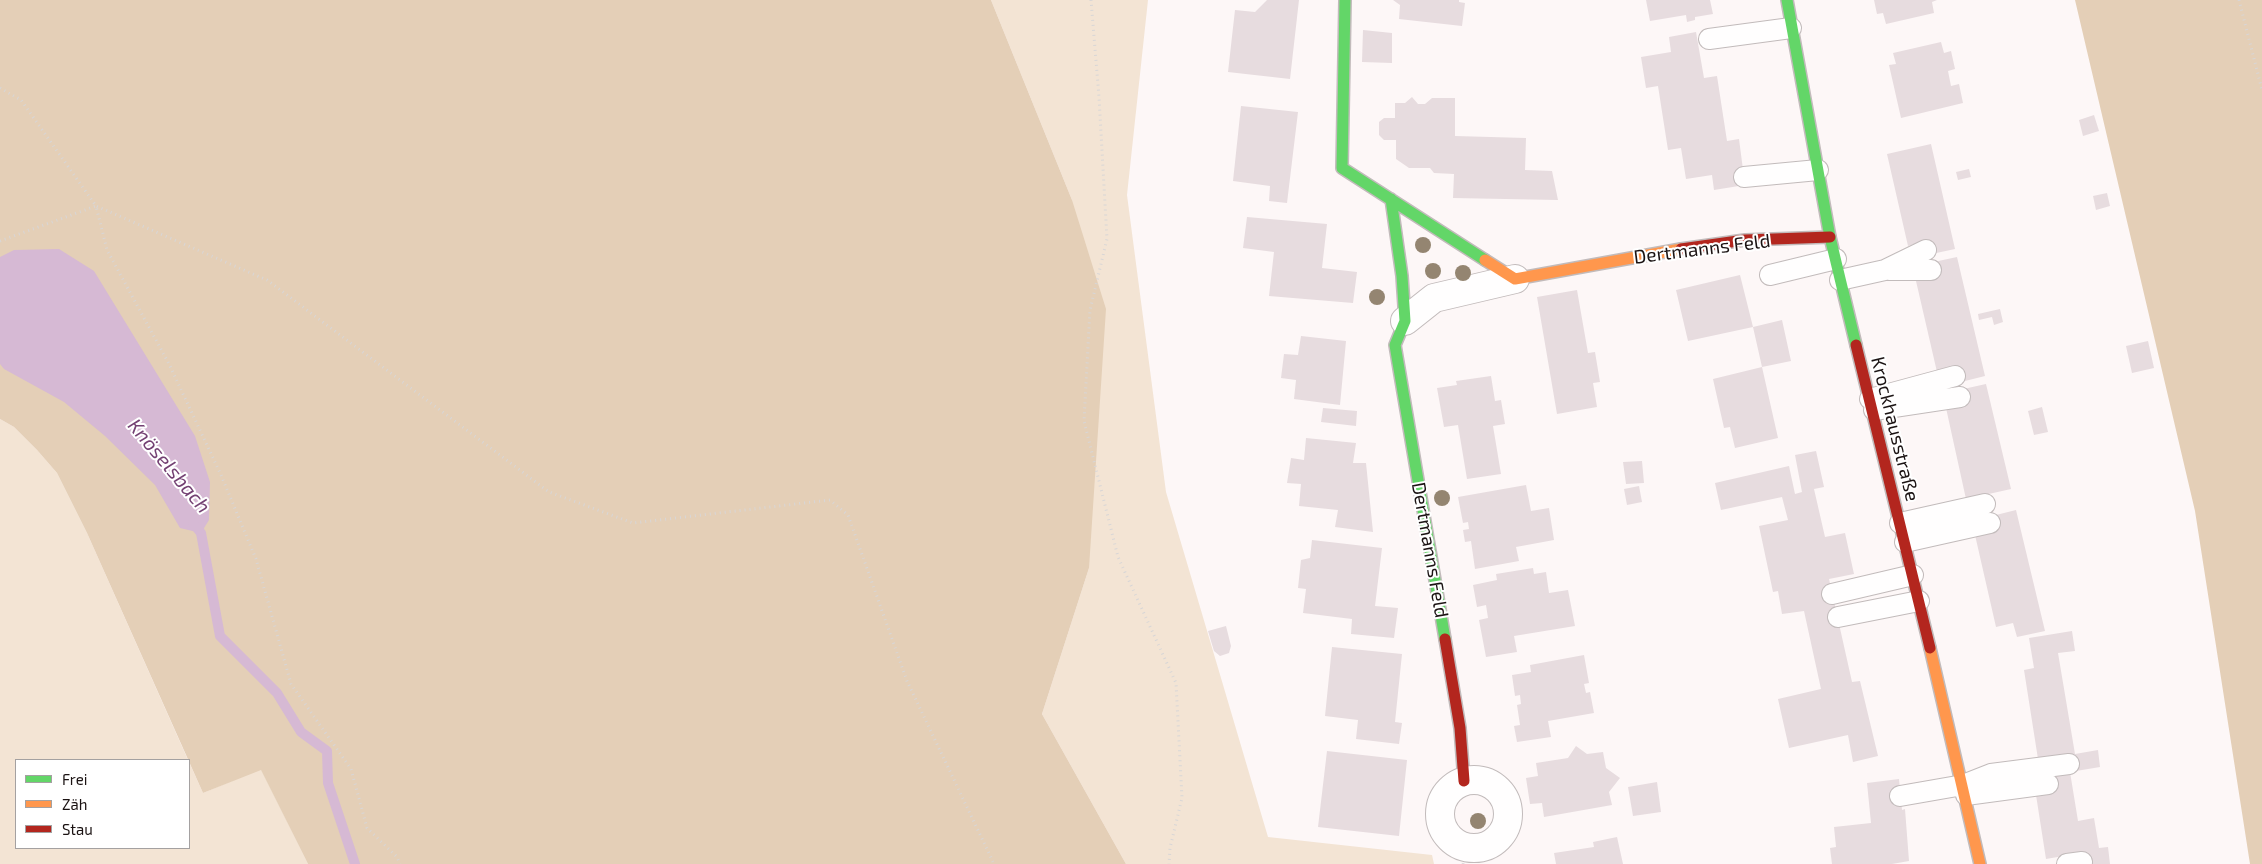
<!DOCTYPE html>
<meta charset="utf-8">
<style>
body{margin:0}
#map{position:relative;width:2262px;height:864px;overflow:hidden;background:#fdf7f7;font-family:"Exo 2",sans-serif}
canvas{display:block}
.legend{position:absolute;left:15px;top:759px;width:175px;height:90px;box-sizing:border-box;background:#fff;border:1px solid #a4a1a1;margin:0;padding:6px 9px;list-style:none;font-size:15px;color:#1b1313}
.legend li{display:flex;align-items:center;gap:10px;height:25px}
.legend b{width:25px;border:1px solid #a4a1a1}
</style>
<div id="map">
<canvas width="2262" height="864"></canvas>
<ul class="legend">
<li><b style="height:6px;background:#63d668"></b>Frei</li>
<li><b style="height:6px;background:#ff974d"></b>Zäh</li>
<li><b style="height:6px;background:#b3261e"></b>Stau</li>
</ul>
</div>
<script>
const g = document.querySelector('canvas').getContext('2d');
g.lineJoin = 'round';
function paint(path, color) {
  g.fillStyle = color;
  g.fill(path, 'evenodd');
}
function trace(path, color, width, dash) {
  g.strokeStyle = color;
  g.lineWidth = width;
  g.lineCap = dash ? 'butt' : 'round';
  g.setLineDash(dash || []);
  g.stroke(path);
}
function drawText(font, color, halo, rows, align = 'center') {
  g.font = font + ' "Exo 2",sans-serif';
  g.lineWidth = 4;
  g.setLineDash([]);
  g.textBaseline = 'middle';
  g.strokeStyle = halo;
  g.fillStyle = color;
  for (const [text, x, y, turn = 0] of rows) {
    g.save();
    g.translate(x, y);
    g.rotate((+turn || 0) * Math.PI / 180);
    g.textAlign = isNaN(turn) ? turn : align;
    if (halo) g.strokeText(text, 0, 0);
    g.fillText(text, 0, 0);
    g.restore();
  }
}
paint(new Path2D(`
 M 991,0 L 1148,0 L 1127,195 L 1166,492 L 1268,837 L 1432,855 L 1434,864 L 1126,864 L 1042,714 L 1089,568 L 1072,200 Z
 M 0,419 L 14,427 L 37,450 L 57,473 L 87,533 L 188,760 L 16,760 L 16,848 L 189,848 L 189,762 L 203,793 L 261,769 L 308,864 L 0,864 Z`), '#f3e4d4');
paint(new Path2D(`
 M 0,0 L 991,0 L 1072,200 L 1106,309 L 1089,568 L 1042,714 L 1126,864 L 308,864 L 261,770 L 203,793 L 87,533 L 57,473 L 37,450 L 14,427 L 0,419 Z
 M 2075,0 L 2262,0 L 2262,864 L 2250,864 L 2195,511 Z`), '#e4cfb7');
paint(new Path2D(`
 M 59,249 L 94,271 L 195,436 L 210,482 L 209,520 L 201,533 L 180,528 L 155,485 L 105,436 L 64,402 L 4,369 L 0,364 L 0,257 L 14,250 Z`), '#d6b9d4');
trace(new Path2D(`
 M 193,523 L 201,533 L 220,636 L 277,693 L 301,732 L 327,751 L 328,783 L 355,864`), '#d6b9d4', 10);
paint(new Path2D(`
 M 1267,0 L 1299,0 L 1290,79 L 1228,72 L 1235,10 L 1255,12 Z
 M 1393,0 L 1459,0 L 1459,2 L 1465,3 L 1462,26 L 1399,19 L 1400,5 Z
 M 1646,0 L 1710,0 L 1713,14 L 1695,17 L 1695,20 L 1687,22 L 1686,15 L 1650,21 Z
 M 1874,0 L 1937,0 L 1932,2 L 1934,13 L 1886,24 L 1883,13 L 1877,14 Z
 M 1363,30 L 1392,33 L 1392,63 L 1362,62 Z
 M 1696,32 L 1704,78 L 1717,76 L 1727,141 L 1739,139 L 1745,185 L 1714,190 L 1712,175 L 1686,179 L 1681,148 L 1668,150 L 1658,86 L 1646,88 L 1641,57 L 1671,52 L 1669,37 Z
 M 1941,42 L 1944,53 L 1951,51 L 1955,69 L 1948,71 L 1951,86 L 1959,84 L 1963,103 L 1901,118 L 1889,65 L 1896,64 L 1893,53 Z
 M 1412,97 L 1418,104 L 1425,104 L 1432,98 L 1455,98 L 1455,136 L 1526,138 L 1525,170 L 1552,171 L 1558,200 L 1453,198 L 1454,174 L 1434,173 L 1430,168 L 1409,168 L 1396,159 L 1396,140 L 1384,140 L 1379,135 L 1379,122 L 1384,118 L 1395,118 L 1395,103 L 1405,103 Z
 M 1241,106 L 1298,112 L 1287,203 L 1269,201 L 1270,186 L 1233,181 Z
 M 2094,115 L 2099,131 L 2083,136 L 2079,120 Z
 M 1931,144 L 1955,249 L 1927,255 L 1924,241 L 1908,246 L 1887,154 Z
 M 1969,169 L 1971,177 L 1958,180 L 1956,172 Z
 M 2107,193 L 2110,206 L 2096,210 L 2093,196 Z
 M 1247,217 L 1327,224 L 1322,268 L 1357,272 L 1353,303 L 1269,296 L 1274,252 L 1243,248 Z
 M 1957,257 L 1985,376 L 1957,383 L 1937,372 L 1916,281 L 1933,278 L 1929,263 Z
 M 1740,275 L 1753,327 L 1782,320 L 1791,361 L 1762,367 L 1753,327 L 1688,341 L 1676,290 Z
 M 1577,290 L 1588,353 L 1595,352 L 1600,382 L 1593,383 L 1597,407 L 1557,414 L 1537,297 Z
 M 2000,309 L 2003,322 L 1994,325 L 1992,317 L 1979,320 L 1978,314 Z
 M 1301,336 L 1346,341 L 1340,405 L 1294,399 L 1296,380 L 1281,378 L 1284,354 L 1298,355 Z
 M 2148,341 L 2154,368 L 2132,373 L 2126,346 Z
 M 1762,367 L 1778,438 L 1735,448 L 1730,427 L 1724,428 L 1713,379 Z
 M 1491,376 L 1495,401 L 1501,400 L 1505,424 L 1493,426 L 1501,474 L 1467,479 L 1458,425 L 1444,427 L 1437,388 L 1457,385 L 1456,381 Z
 M 1986,384 L 2011,489 L 1966,499 L 1946,408 L 1959,390 Z
 M 2042,407 L 2048,432 L 2034,435 L 2028,411 Z
 M 1323,408 L 1357,411 L 1356,426 L 1321,422 Z
 M 1306,438 L 1356,443 L 1353,463 L 1366,463 L 1373,532 L 1335,527 L 1338,510 L 1299,506 L 1301,484 L 1287,483 L 1291,458 L 1304,460 Z
 M 1816,451 L 1824,487 L 1814,489 L 1825,537 L 1845,533 L 1854,574 L 1829,579 L 1852,682 L 1860,681 L 1878,756 L 1853,762 L 1848,735 L 1789,748 L 1778,699 L 1821,689 L 1804,611 L 1782,614 L 1778,591 L 1773,592 L 1759,526 L 1788,520 L 1782,497 L 1721,510 L 1715,483 L 1789,466 L 1795,494 L 1802,492 L 1795,455 Z
 M 1642,461 L 1644,483 L 1626,484 L 1623,462 Z
 M 1526,485 L 1531,511 L 1549,508 L 1554,540 L 1516,547 L 1519,561 L 1475,569 L 1471,541 L 1465,542 L 1463,530 L 1469,529 L 1468,522 L 1463,523 L 1458,497 Z
 M 1639,486 L 1642,502 L 1627,505 L 1624,489 Z
 M 2016,510 L 2045,631 L 2017,637 L 2013,623 L 1996,627 L 1975,535 L 1988,517 Z
 M 1312,540 L 1382,548 L 1375,606 L 1398,608 L 1394,638 L 1351,634 L 1352,619 L 1303,613 L 1306,589 L 1298,588 L 1301,560 L 1310,558 Z
 M 1533,568 L 1534,574 L 1546,572 L 1549,593 L 1568,590 L 1575,626 L 1514,636 L 1517,652 L 1486,657 L 1479,620 L 1488,618 L 1486,605 L 1477,607 L 1473,585 L 1497,580 L 1496,574 Z
 M 1226,626 L 1231,646 L 1229,653 L 1220,656 L 1214,651 L 1208,631 Z
 M 2072,631 L 2075,651 L 2058,653 L 2075,754 L 2098,750 L 2100,767 L 2070,772 L 2038,759 L 2024,670 L 2034,668 L 2029,638 Z
 M 1332,647 L 1402,654 L 1395,722 L 1402,723 L 1399,744 L 1356,739 L 1358,720 L 1325,716 Z
 M 1584,655 L 1589,683 L 1584,684 L 1586,693 L 1590,692 L 1594,713 L 1548,721 L 1551,737 L 1517,742 L 1514,726 L 1520,725 L 1517,705 L 1521,704 L 1520,695 L 1515,696 L 1512,675 L 1531,672 L 1530,665 Z
 M 1576,746 L 1587,754 L 1603,752 L 1606,768 L 1620,778 L 1609,792 L 1612,805 L 1544,817 L 1542,803 L 1530,804 L 1526,778 L 1538,776 L 1536,763 L 1568,758 Z
 M 1327,751 L 1407,760 L 1399,836 L 1318,827 Z
 M 2070,772 L 2078,821 L 2094,818 L 2099,848 L 2108,847 L 2110,864 L 2082,864 L 2081,853 L 2046,859 L 2036,795 L 2047,775 Z
 M 1899,779 L 1902,810 L 1905,809 L 1909,861 L 1892,864 L 1832,864 L 1830,848 L 1836,847 L 1834,827 L 1871,823 L 1867,783 Z
 M 1657,782 L 1661,812 L 1633,816 L 1628,787 Z
 M 1617,837 L 1623,864 L 1556,864 L 1554,853 L 1594,847 L 1593,842 Z`), '#e7dcdf');
const lane = new Path2D(`
 M 1709,39 L 1791,28
 M 1744,177 L 1818,170
 M 1889,270 L 1931,270
 M 1770,275 L 1836,259
 M 1840,280 L 1885,270 L 1926,250
 M 1870,399 L 1955,376
 M 1874,410 L 1960,397
 M 1900,523 L 1985,504
 M 1905,542 L 1990,523
 M 1832,594 L 1913,575
 M 1838,617 L 1919,601
 M 1966,795 L 2048,784
 M 1900,796 L 1963,785 L 1991,774 L 2069,764
 M 2067,864 L 2082,862`);
const street = new Path2D(`
 M 1405,321 L 1434,298 L 1515,279
 M1440 814a34 34 0 1 1 68 0a34 34 0 1 1-68 0Z`);
const fast = new Path2D(`
 M 1345,0 L 1342,168 L 1485,260
 M 1787,0 L 1830,237 L 1856,345
 M 1391,199 L 1402,276 L 1405,321 L 1395,345 L 1445,639`);
const slow = new Path2D(`
 M 1485,260 L 1515,279 L 1681,249
 M 1930,648 L 1980,864`);
const jam = new Path2D(`
 M 1681,249 L 1745,240 L 1830,237
 M 1856,345 L 1930,648
 M 1445,639 L 1460,728 L 1464,781`);
trace(lane, '#c2bbbb', 22);
trace(street, '#c2bbbb', 30);
trace(fast, '#c2bbbb', 14);
trace(slow, '#c2bbbb', 14);
trace(jam, '#c2bbbb', 14);
trace(new Path2D(`
 M 1091,0 L 1099,97 L 1107,239 L 1090,310 L 1084,421 L 1118,557 L 1176,683 L 1182,798 L 1170,848 L 1169,864
 M 2239,0 L 2262,90
 M 0,88 L 21,100 L 96,206 L 267,280 L 549,492 L 633,523 L 830,500 L 848,515 L 907,681 L 994,864
 M 0,241 L 96,206 L 107,250 L 169,364 L 221,475 L 256,559 L 291,684 L 351,769 L 367,828 L 397,857 L 400,864
 M 1463,864 L 1467,849`), '#d8d6d6', 3, [1, 4]);
trace(lane, '#fffefe', 20);
trace(street, '#fffefe', 28);
trace(fast, '#63d668', 11);
trace(slow, '#ff974d', 11);
trace(jam, '#b3261e', 11);
g.fillStyle = '#948571';
for (const [x, y] of [
 [1423,245],
 [1433,271],
 [1463,273],
 [1377,297],
 [1442,498],
 [1478,821]
]) {
  g.beginPath();
  g.arc(x, y, 8, 0, 2 * Math.PI);
  g.fill();
}
drawText('19px', '#1b1313', '#fff', [
 ["Dertmanns Feld",1702,249,-7],
 ["Krockhausstraße",1895,429,76],
 ["Dertmanns Feld",1430,550,80]
]);
drawText('italic 20px', '#744173', '#fff', [
 ["Knöselsbach",169,466,50]
]);
</script>
